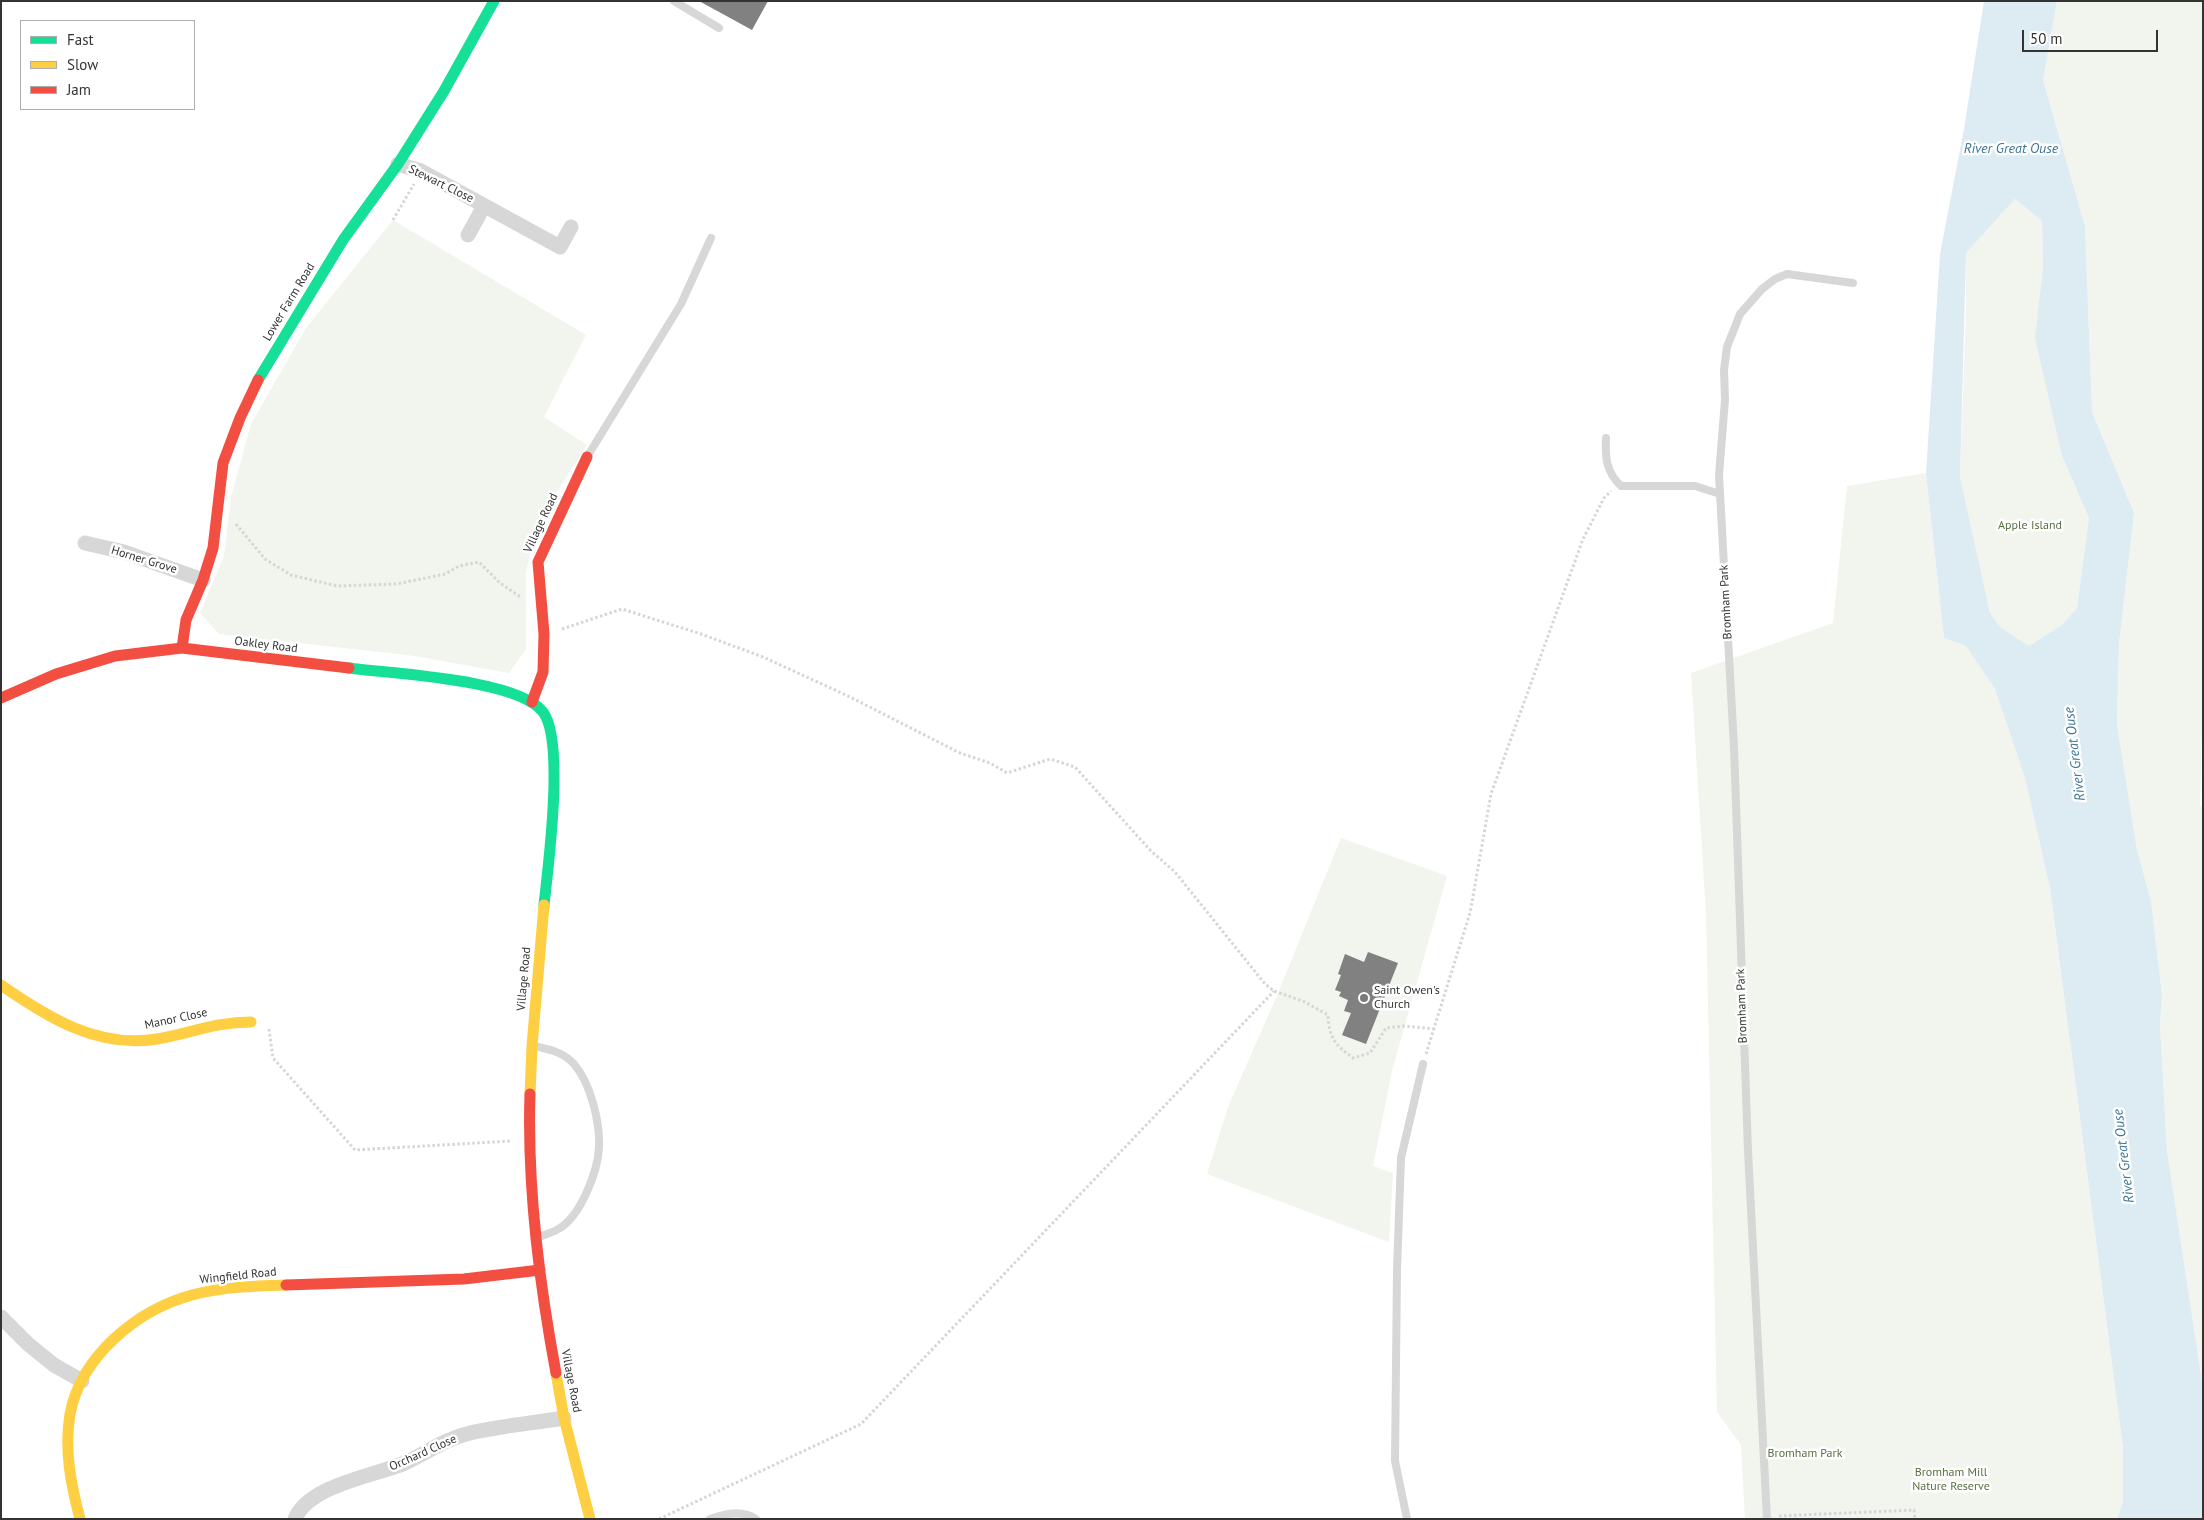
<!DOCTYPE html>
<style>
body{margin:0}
#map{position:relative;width:2204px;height:1520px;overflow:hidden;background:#fff;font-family:"PT Sans",sans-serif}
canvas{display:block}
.frame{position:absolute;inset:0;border:2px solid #333;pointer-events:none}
.legend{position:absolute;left:20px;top:20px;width:175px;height:90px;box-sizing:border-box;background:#fff;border:1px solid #adadad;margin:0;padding:6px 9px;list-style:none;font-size:15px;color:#333}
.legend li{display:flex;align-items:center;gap:10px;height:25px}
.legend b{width:25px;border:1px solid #adadad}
.scale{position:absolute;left:2022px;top:30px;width:136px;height:22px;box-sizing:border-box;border:2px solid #333;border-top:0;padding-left:6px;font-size:15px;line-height:18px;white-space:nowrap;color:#333;-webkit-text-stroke:4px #fff;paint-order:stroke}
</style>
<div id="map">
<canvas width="2204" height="1520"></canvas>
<div class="frame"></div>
<ul class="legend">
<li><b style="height:6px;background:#16e098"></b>Fast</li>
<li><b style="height:6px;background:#ffcf43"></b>Slow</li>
<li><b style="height:6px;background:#f24e42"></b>Jam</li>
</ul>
<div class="scale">50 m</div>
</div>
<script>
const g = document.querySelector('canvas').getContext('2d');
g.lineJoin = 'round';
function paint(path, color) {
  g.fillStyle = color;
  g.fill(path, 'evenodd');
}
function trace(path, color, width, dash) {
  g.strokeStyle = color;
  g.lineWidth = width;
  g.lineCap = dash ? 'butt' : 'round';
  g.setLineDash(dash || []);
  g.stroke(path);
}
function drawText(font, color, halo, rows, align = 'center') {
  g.font = font + ' "PT Sans",sans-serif';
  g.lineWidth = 5;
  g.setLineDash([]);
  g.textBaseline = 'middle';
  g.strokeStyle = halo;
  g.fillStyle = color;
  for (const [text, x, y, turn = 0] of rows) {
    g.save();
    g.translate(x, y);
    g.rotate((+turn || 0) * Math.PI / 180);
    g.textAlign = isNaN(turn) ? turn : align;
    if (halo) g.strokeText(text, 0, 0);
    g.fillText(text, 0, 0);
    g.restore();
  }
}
paint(new Path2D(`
 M 2057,1 L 2203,1 L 2203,692 L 2200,806 L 2203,807 L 2203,1388 L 2167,1151 L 2160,1025 L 2162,995 L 2151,901 L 2137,850 L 2117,724 L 2119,644 L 2134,513 L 2092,412 L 2085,226 L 2043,80 Z
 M 2015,199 L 2042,221 L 2043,269 L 2062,456 L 2089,518 L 2077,608 L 2063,624 L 2029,646 L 2000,627 L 1990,613 L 1960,477 L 1966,312 L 1966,253 Z
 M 393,220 L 586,335 L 544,417 L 587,445 L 538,521 L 526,572 L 526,649 L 509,673 L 415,656 L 219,634 L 200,613 L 224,556 L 231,497 L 251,424 L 306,328 Z
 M 1926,473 L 1944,638 L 1966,646 L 1995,689 L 2025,778 L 2050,888 L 2123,1448 L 2123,1502 L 2117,1519 L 1745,1519 L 1741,1445 L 1717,1412 L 1706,914 L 1691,673 L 1833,623 L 1847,486 Z
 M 1341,838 L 1447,876 L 1392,1071 L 1373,1166 L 1393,1173 L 1389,1242 L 1207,1174 L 1228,1107 L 1276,998 Z`), '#f1f5ed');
paint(new Path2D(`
 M 1984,1 L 2057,1 L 2043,80 L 2085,226 L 2092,412 L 2134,513 L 2119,644 L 2117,724 L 2137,850 L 2151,901 L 2162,995 L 2160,1025 L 2167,1151 L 2203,1388 L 2203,1519 L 2117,1519 L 2123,1502 L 2123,1448 L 2050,888 L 2025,778 L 1995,689 L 1966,646 L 1944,638 L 1926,473 L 1940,254 L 1964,129 ZM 2015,199 L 2042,221 L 2043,269 L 2035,338 L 2062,456 L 2089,518 L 2077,608 L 2063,624 L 2029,646 L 2000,627 L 1990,613 L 1960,477 L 1966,253 Z`), '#ddebf3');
paint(new Path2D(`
 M 699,1 L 768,1 L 752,30 Z
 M 1368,952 L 1398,963 L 1366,1044 L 1342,1035 L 1351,1013 L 1344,1011 L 1348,1000 L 1339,996 L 1341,992 L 1335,990 L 1341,975 L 1338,974 L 1345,954 L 1364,962 Z`), '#818181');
trace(new Path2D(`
 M 393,220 L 414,184
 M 236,524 L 265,559 L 291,575 L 337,586 L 396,584 L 445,574 L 459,566 L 479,562 L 500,583 L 522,598
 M 562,629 L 622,609 L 701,634 L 763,657 L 848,696 L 960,753 L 990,763 L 1007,773 L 1050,759 L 1075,767 L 1151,851 L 1175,872 L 1265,984 L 1274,991 L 1305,1002 L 1328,1015 C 1329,1038 1335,1045 1353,1058 L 1370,1053 L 1386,1028 L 1405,1026 L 1434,1029
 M 269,1029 L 273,1058 L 355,1150 L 511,1141
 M 1426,1054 L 1470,913 L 1491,794 L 1583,539 L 1604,498 L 1611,491
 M 1779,1516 L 1914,1510 L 1915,1519
 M 659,1519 L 861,1424 L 1274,991`), '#d6d6d6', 3, [2.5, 2.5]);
trace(new Path2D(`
 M 674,1 L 719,28
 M 1606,438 C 1605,457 1606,472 1621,486 L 1695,486 L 1720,494
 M 587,457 L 681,304 L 711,238
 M 533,1046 C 549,1049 563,1052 574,1064 C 591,1084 600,1122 599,1147 C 598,1171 581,1215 560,1228 C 554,1232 546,1234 539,1237
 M 710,1519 C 726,1513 742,1510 756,1519
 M 1407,1519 L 1395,1461 L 1397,1270 L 1401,1158 L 1423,1064
 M 1767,1519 L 1748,1151 L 1734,747 L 1719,475 L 1725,400 L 1724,370 L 1727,347 L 1740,314 L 1762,289 L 1775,279 L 1787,274 L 1853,283`), '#d7d7d7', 8);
trace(new Path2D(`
 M 398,164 L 421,171 L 560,247 L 571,227
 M 468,235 L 484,206
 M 85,543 L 124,552 L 203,580
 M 1,1317 L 28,1344 L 54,1365 L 82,1381
 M 295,1519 C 309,1485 374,1476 405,1463 C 427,1453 444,1439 470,1433 C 501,1426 533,1423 564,1418`), '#d7d7d7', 15);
trace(new Path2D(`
 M 258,380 L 343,240 L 398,164 L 444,91 L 494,1
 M 349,668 C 392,674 518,679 543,712 C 565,741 548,867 544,905`), '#16e098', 11);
trace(new Path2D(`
 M 1,985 C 47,1017 98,1049 157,1039 C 192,1033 214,1022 251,1022
 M 530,1094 L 532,1046 L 544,905
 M 556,1373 L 564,1418 L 590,1519
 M 80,1519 C 71,1485 64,1450 70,1414 C 81,1356 137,1310 192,1295 C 222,1287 254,1286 286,1285`), '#ffcf43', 11);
trace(new Path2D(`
 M 182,648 L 186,620 L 203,580 L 213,548 L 223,463 L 240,418 L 258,380
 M 1,698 L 56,674 L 115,656 L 182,648 L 349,668
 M 532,702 L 543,672 L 544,634 L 538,562 L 587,457
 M 530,1094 C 527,1186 539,1282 556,1373
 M 286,1285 L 464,1279 L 540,1270`), '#f24e42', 11);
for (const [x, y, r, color] of [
 [1364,998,5,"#7a7a7a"]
]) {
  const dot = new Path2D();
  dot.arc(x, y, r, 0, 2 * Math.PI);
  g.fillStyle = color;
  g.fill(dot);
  trace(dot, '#fff', 2);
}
drawText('12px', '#333', '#fff', [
 ["Stewart Close",441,184,26],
 ["Lower Farm Road",289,302,-59],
 ["Village Road",541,523,-65],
 ["Horner Grove",144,560,17],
 ["Bromham Park",1726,602,-93],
 ["Oakley Road",266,645,7],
 ["Village Road",524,979,-85],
 ["Bromham Park",1742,1006,-92],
 ["Manor Close",176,1019,-12],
 ["Wingfield Road",238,1276,-6],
 ["Village Road",571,1381,79],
 ["Orchard Close",423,1453,-24]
]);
drawText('12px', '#56703f', '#fff', [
 ["Apple Island",2030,526],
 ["Bromham Park",1805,1454],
 ["Bromham Mill",1951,1473],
 ["Nature Reserve",1951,1487]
]);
drawText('12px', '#333', '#fff', [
 ["Saint Owen's",1374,991],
 ["Church",1374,1005]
], 'left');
drawText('italic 14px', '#3f7597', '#fff', [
 ["River Great Ouse",2011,149],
 ["River Great Ouse",2075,754,-97],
 ["River Great Ouse",2124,1156,-97]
]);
</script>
